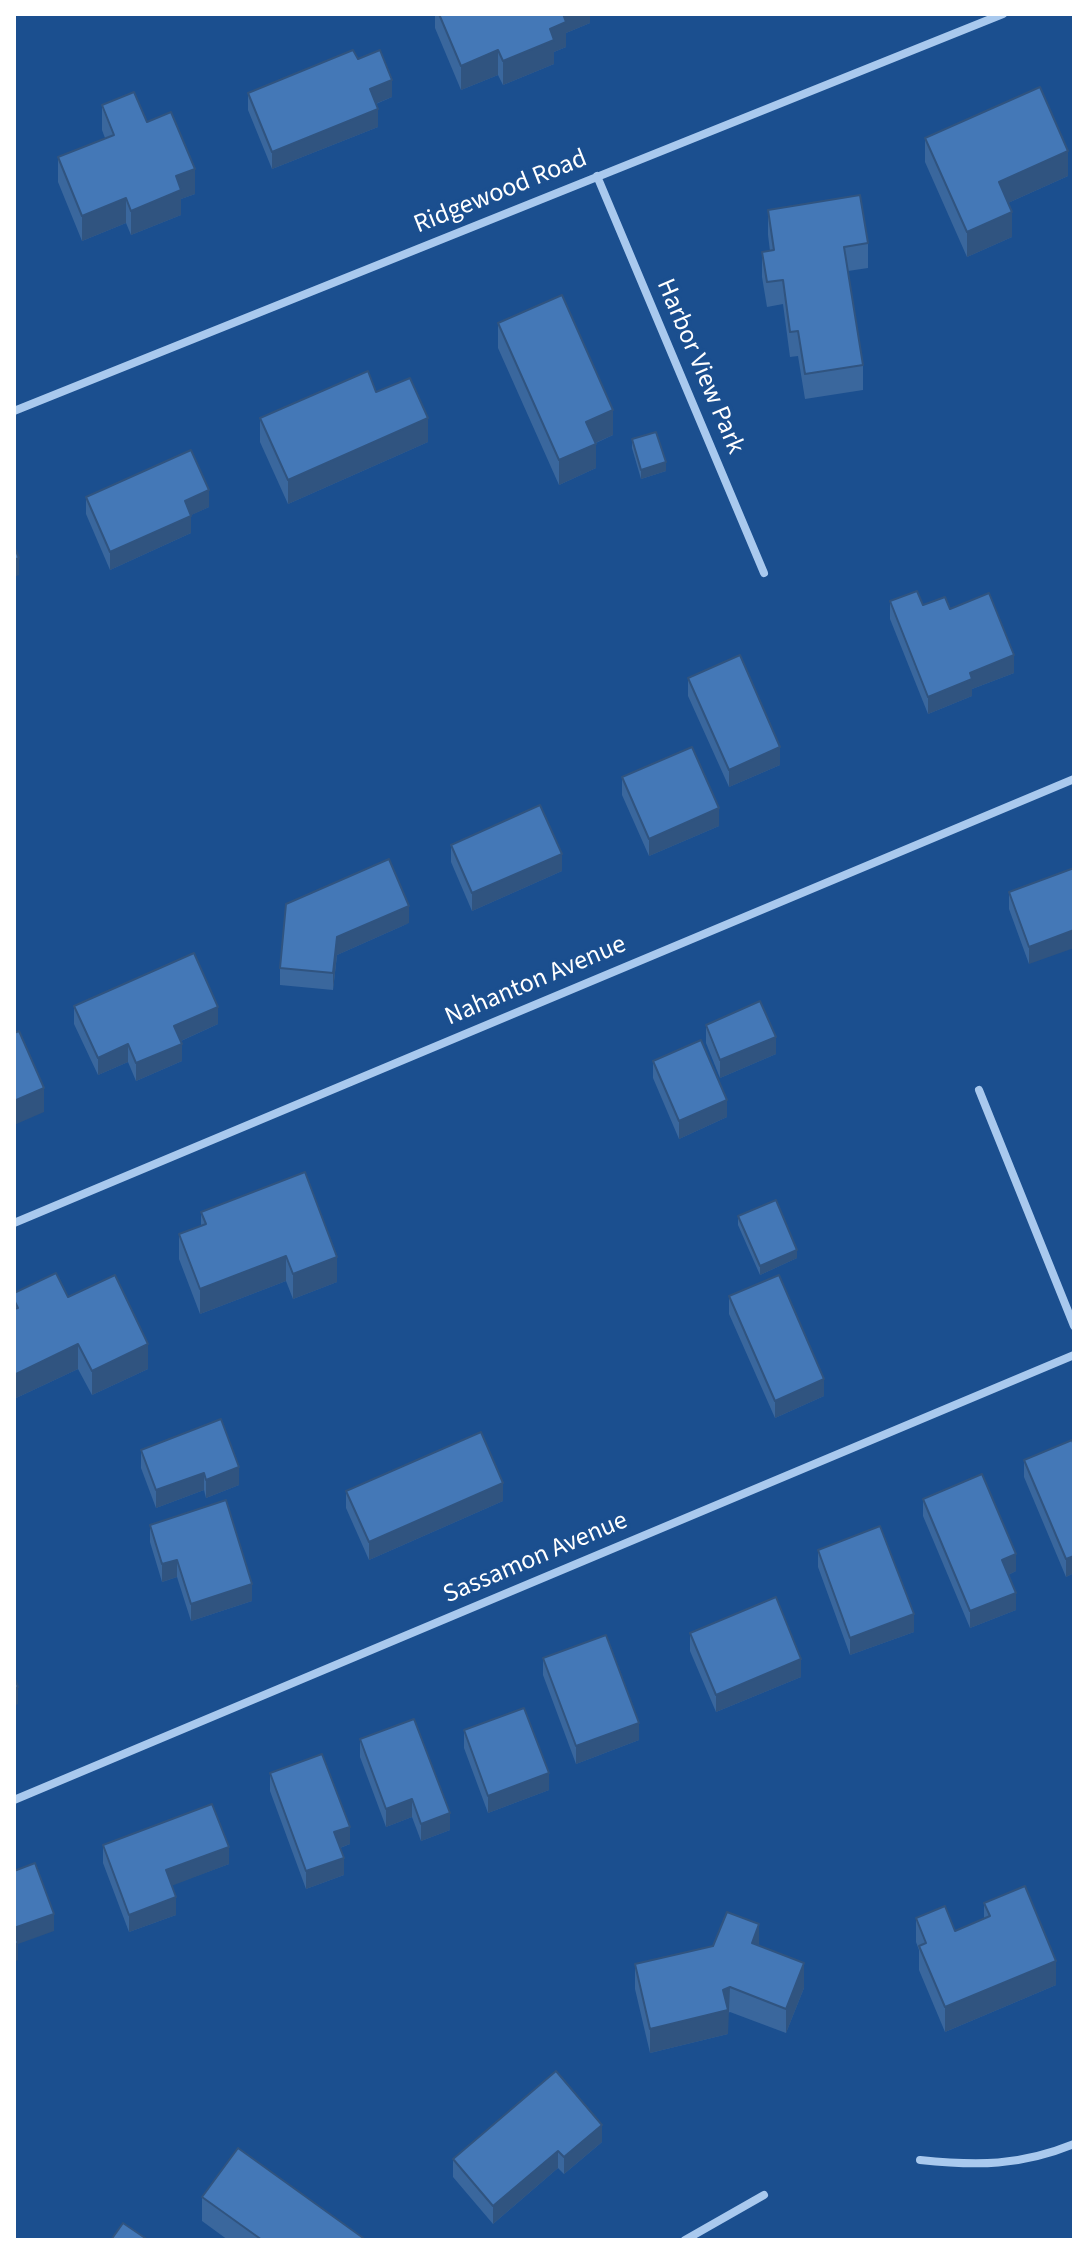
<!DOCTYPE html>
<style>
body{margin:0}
#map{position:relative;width:1088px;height:2254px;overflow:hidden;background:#1b4f8f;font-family:"Source Sans 3",sans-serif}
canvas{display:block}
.frame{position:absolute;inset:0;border:16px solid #fff;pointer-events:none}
</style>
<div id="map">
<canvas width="1088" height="2254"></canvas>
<div class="frame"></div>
</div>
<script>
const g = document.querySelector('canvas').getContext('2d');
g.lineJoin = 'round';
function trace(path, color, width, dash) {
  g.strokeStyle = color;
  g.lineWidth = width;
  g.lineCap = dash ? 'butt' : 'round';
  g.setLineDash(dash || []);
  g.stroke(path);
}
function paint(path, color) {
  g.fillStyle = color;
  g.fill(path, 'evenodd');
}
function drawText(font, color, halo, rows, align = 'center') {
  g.font = font + ' "Source Sans 3",sans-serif';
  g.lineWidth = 7;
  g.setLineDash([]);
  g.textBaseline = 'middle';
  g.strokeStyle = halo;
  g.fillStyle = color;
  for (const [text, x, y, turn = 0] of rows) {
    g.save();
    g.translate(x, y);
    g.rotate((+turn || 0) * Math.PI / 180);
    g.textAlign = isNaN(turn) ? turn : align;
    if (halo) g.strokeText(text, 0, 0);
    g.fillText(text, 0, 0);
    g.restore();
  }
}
trace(new Path2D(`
 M 597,176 L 764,573
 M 14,411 L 1003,14
 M 979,1090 L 1074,1326
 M 14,1223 L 1074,779
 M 14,1800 L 1074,1355
 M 920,2160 C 977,2166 1020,2166 1074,2144
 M 685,2240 L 764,2195`), '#a9c9ee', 8);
paint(new Path2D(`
 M 435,14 L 590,14 L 590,23 L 566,33 L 566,47 L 554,52 L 554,64 L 503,85 L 498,75 L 461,90 L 435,28 Z
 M 358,59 L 392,97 L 376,104 L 378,127 L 272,169 L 248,110 L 248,93 Z
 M 102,105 L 147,122 L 195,194 L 181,199 L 181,215 L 131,235 L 126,223 L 82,241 L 58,182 L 58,157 L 105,138 L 102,130 Z
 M 925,138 L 1068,176 L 1008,203 L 1012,237 L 967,257 L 925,162 Z
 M 768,210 L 868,243 L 868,268 L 848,271 L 863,365 L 863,390 L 805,399 L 798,356 L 790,357 L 783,304 L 767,307 L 762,277 L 762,252 L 770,251 L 768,235 Z
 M 498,323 L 613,435 L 596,443 L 596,468 L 559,485 L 498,348 Z
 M 376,392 L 428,442 L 288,504 L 260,442 L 260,418 Z
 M 632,439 L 666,471 L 641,479 L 632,448 Z
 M 86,497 L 209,507 L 191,515 L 191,533 L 110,570 L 86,514 Z
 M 890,601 L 950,609 L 1014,673 L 972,689 L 972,696 L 928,714 L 890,619 Z
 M 688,678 L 780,765 L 729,787 L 688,696 Z
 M 622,777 L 719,826 L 649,856 L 622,795 Z
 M 451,845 L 562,871 L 472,911 L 451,862 Z
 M 1074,868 L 1029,964 L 1009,909 L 1009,892 Z
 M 409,923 L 337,955 L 333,990 L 280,985 L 280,968 Z
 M 74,1006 L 218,1024 L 181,1041 L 182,1061 L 136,1081 L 128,1062 L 98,1075 L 74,1024 Z
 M 706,1025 L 776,1054 L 720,1078 L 706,1043 Z
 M 653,1061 L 727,1117 L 679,1139 L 653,1078 Z
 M 201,1212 L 337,1282 L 293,1299 L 286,1281 L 200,1314 L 179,1259 L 179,1234 L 201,1226 Z
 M 738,1216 L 797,1258 L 760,1275 L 738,1225 Z
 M 14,1293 L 68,1297 L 148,1369 L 92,1395 L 78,1369 L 14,1399 Z
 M 729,1296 L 824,1396 L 775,1418 L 729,1314 Z
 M 1074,1446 L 1074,1573 L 1066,1577 L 1024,1477 L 1024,1460 Z
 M 141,1450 L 239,1485 L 206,1498 L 204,1490 L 156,1508 L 141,1468 Z
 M 346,1491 L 503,1501 L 369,1560 L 346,1508 Z
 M 923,1499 L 1016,1571 L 1008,1575 L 1016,1610 L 970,1628 L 923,1516 Z
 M 150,1525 L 252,1601 L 191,1621 L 177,1577 L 162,1582 L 150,1542 Z
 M 818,1550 L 914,1632 L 850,1655 L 818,1567 Z
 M 690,1633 L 801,1677 L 716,1712 L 690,1651 Z
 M 543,1658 L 639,1740 L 576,1764 L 543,1675 Z
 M 464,1730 L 549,1790 L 488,1813 L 464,1748 Z
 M 360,1739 L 450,1830 L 421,1841 L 412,1817 L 386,1827 L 360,1757 Z
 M 270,1773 L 350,1844 L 340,1848 L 344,1875 L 306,1889 L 270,1791 Z
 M 103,1845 L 229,1864 L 172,1885 L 176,1915 L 129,1932 L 103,1863 Z
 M 984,1903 L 1056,1985 L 945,2032 L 919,1970 L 919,1950 L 916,1942 L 916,1918 L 955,1931 L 984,1919 Z
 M 759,1946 L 804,1988 L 786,2033 L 730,2012 L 728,2013 L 728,2034 L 650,2053 L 635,1989 L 635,1964 Z
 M 602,2142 L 564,2174 L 558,2168 L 493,2224 L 453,2177 L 453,2159 Z
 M 202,2197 L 366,2240 L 228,2240 L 202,2221 Z`), '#3a679d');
paint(new Path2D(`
 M 561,14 L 590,14 L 590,23 L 566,33 L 566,47 L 554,52 L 554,64 L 503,85 L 503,61 L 550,29 Z
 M 498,50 L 498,75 L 461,90 L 461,66 Z
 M 392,80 L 392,97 L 370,106 L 370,89 Z
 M 378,109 L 378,127 L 272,169 L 272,152 Z
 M 1068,151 L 1068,176 L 999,207 L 999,182 Z
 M 195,169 L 195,194 L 181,199 L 181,215 L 131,235 L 131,211 L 176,176 Z
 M 126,198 L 126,223 L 82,241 L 82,216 Z
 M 1012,212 L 1012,237 L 967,257 L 967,232 Z
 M 613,410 L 613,435 L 586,447 L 586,422 Z
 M 428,418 L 428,442 L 288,504 L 288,480 Z
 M 596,444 L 596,468 L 559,485 L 559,460 Z
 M 666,462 L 666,471 L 641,479 L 641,470 Z
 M 209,490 L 209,507 L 185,518 L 185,501 Z
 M 191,516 L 191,533 L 110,570 L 110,552 Z
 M 19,558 L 19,575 L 14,577 L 14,560 Z
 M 16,582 L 16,600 L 14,601 L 14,583 Z
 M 1014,655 L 1014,673 L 972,689 L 972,696 L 928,714 L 928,697 L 970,673 Z
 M 780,747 L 780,765 L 729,787 L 729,770 Z
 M 719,808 L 719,826 L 649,856 L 649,839 Z
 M 562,854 L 562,871 L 472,911 L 472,893 Z
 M 409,906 L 409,923 L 337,955 L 333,990 L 333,973 L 337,937 Z
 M 1074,930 L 1074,948 L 1029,964 L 1029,947 Z
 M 218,1007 L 218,1024 L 174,1044 L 174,1026 Z
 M 776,1037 L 776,1054 L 720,1078 L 720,1060 Z
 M 128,1044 L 128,1062 L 98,1075 L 98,1058 Z
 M 182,1044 L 182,1061 L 136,1081 L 136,1063 Z
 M 44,1088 L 44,1112 L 14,1125 L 14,1101 Z
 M 727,1100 L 727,1117 L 679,1139 L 679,1121 Z
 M 797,1250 L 797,1258 L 760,1275 L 760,1266 Z
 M 286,1256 L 286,1281 L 200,1314 L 200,1289 Z
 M 337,1257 L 337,1282 L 293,1299 L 293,1274 Z
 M 78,1344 L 78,1369 L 14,1399 L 14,1375 Z
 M 148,1344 L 148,1369 L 92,1395 L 92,1371 Z
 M 824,1379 L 824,1396 L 775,1418 L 775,1401 Z
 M 239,1467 L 239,1485 L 206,1498 L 206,1480 Z
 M 204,1473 L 204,1490 L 156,1508 L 156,1490 Z
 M 503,1483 L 503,1501 L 369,1560 L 369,1542 Z
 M 1016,1554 L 1016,1571 L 1002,1578 L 1002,1560 Z
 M 1074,1556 L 1074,1573 L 1066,1577 L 1066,1559 Z
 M 177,1560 L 177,1577 L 162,1582 L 162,1564 Z
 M 252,1584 L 252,1601 L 191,1621 L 191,1604 Z
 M 1016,1593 L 1016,1610 L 970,1628 L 970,1611 Z
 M 914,1614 L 914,1632 L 850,1655 L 850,1638 Z
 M 801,1659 L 801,1677 L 716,1712 L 716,1695 Z
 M 18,1687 L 18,1704 L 14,1706 L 14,1689 Z
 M 639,1723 L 639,1740 L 576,1764 L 576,1746 Z
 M 549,1773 L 549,1790 L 488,1813 L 488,1796 Z
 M 412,1799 L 412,1817 L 386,1827 L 386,1809 Z
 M 450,1813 L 450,1830 L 421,1841 L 421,1824 Z
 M 350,1827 L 350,1844 L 334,1850 L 334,1832 Z
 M 229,1847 L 229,1864 L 166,1888 L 166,1870 Z
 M 344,1858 L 344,1875 L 306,1889 L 306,1871 Z
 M 176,1897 L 176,1915 L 129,1932 L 129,1915 Z
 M 54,1914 L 54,1931 L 18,1944 L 18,1960 L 14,1962 L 14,1928 Z
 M 759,1924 L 759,1949 L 752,1943 Z
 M 1056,1961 L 1056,1985 L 945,2032 L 945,2007 Z
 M 804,1963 L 804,1988 L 786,2033 L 786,2009 Z
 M 730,1987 L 728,2034 L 650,2053 L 650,2029 Z
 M 602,2125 L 602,2142 L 564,2174 L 564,2157 Z
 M 558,2151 L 558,2168 L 493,2224 L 493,2206 Z`), '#305480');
const building = new Path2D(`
 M 439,14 L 563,14 L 566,22 L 550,29 L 554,40 L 503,61 L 498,50 L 461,66 Z
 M 353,50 L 358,59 L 380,50 L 392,80 L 370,89 L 378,109 L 272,152 L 248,93 Z
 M 1040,87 L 1068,151 L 999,182 L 1012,212 L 967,232 L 925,138 Z
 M 134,92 L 147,122 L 171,112 L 195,169 L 176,176 L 181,190 L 131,211 L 126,198 L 82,216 L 58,157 L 114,135 L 102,105 Z
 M 860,195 L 868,243 L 844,247 L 863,365 L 805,374 L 798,331 L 790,332 L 783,280 L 767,282 L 762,252 L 774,250 L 768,210 Z
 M 562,295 L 613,410 L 586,422 L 596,444 L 559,460 L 498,323 Z
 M 368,371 L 376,392 L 410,378 L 428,418 L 288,480 L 260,418 Z
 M 656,432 L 666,462 L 641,470 L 632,439 Z
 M 191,450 L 209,490 L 185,501 L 191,516 L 110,552 L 86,497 Z
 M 14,546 L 19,558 L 14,560 Z
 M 917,591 L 923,605 L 945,597 L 950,609 L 989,593 L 1014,655 L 970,673 L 972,679 L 928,697 L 890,601 Z
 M 740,655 L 780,747 L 729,770 L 688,678 Z
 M 692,747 L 719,808 L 649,839 L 622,777 Z
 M 540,805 L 562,854 L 472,893 L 451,845 Z
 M 389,859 L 409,906 L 337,937 L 333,973 L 280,968 L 286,904 Z
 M 1074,868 L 1074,930 L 1029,947 L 1009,892 Z
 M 194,953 L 218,1007 L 174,1026 L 182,1044 L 136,1063 L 128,1044 L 98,1058 L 74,1006 Z
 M 760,1001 L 776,1037 L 720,1060 L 706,1025 Z
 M 19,1031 L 44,1088 L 14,1101 L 14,1033 Z
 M 701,1040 L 727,1100 L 679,1121 L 653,1061 Z
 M 305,1172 L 337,1257 L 293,1274 L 286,1256 L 200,1289 L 179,1234 L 206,1224 L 201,1212 Z
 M 776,1200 L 797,1250 L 760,1266 L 738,1216 Z
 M 56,1273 L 68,1297 L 115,1275 L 148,1344 L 92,1371 L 78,1344 L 14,1375 L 14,1309 L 18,1308 L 14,1300 L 14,1293 Z
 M 779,1275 L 824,1379 L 775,1401 L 729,1296 Z
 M 221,1419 L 239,1467 L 206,1480 L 204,1473 L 156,1490 L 141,1450 Z
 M 481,1432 L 503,1483 L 369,1542 L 346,1491 Z
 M 1072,1440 L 1074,1446 L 1074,1556 L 1066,1559 L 1024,1460 Z
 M 982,1474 L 1016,1554 L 1002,1560 L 1016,1593 L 970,1611 L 923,1499 Z
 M 226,1500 L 252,1584 L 191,1604 L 177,1560 L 162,1564 L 150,1525 Z
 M 880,1526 L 914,1614 L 850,1638 L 818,1550 Z
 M 776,1597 L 801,1659 L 716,1695 L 690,1633 Z
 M 606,1635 L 639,1723 L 576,1746 L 543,1658 Z
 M 14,1676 L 18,1687 L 14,1689 Z
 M 524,1708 L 549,1773 L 488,1796 L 464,1730 Z
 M 414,1719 L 450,1813 L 421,1824 L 412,1799 L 386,1809 L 360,1739 Z
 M 322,1754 L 350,1827 L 334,1832 L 344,1858 L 306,1871 L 270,1773 Z
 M 212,1804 L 229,1847 L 166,1870 L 176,1897 L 129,1915 L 103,1845 Z
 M 35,1863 L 54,1914 L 14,1928 L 14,1871 Z
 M 1025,1886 L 1056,1961 L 945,2007 L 919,1946 L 926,1943 L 916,1918 L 945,1906 L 955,1931 L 990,1916 L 984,1903 Z
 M 727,1912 L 759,1924 L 752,1943 L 804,1963 L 786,2009 L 730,1987 L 723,1990 L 728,2010 L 650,2029 L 635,1964 L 713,1946 Z
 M 14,1932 L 18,1943 L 14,1945 Z
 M 556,2071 L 602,2125 L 564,2157 L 558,2151 L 493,2206 L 453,2159 Z
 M 238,2148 L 366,2240 L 262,2240 L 202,2197 Z
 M 123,2223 L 148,2240 L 111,2240 Z`);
paint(building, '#4478b7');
trace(building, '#305480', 2);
drawText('26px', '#fff', '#1b4f8f', [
 ["Ridgewood Road",501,193,-22],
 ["Harbor View Park",699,367,67],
 ["Nahanton Avenue",536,982,-23],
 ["Sassamon Avenue",536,1559,-23]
]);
</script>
